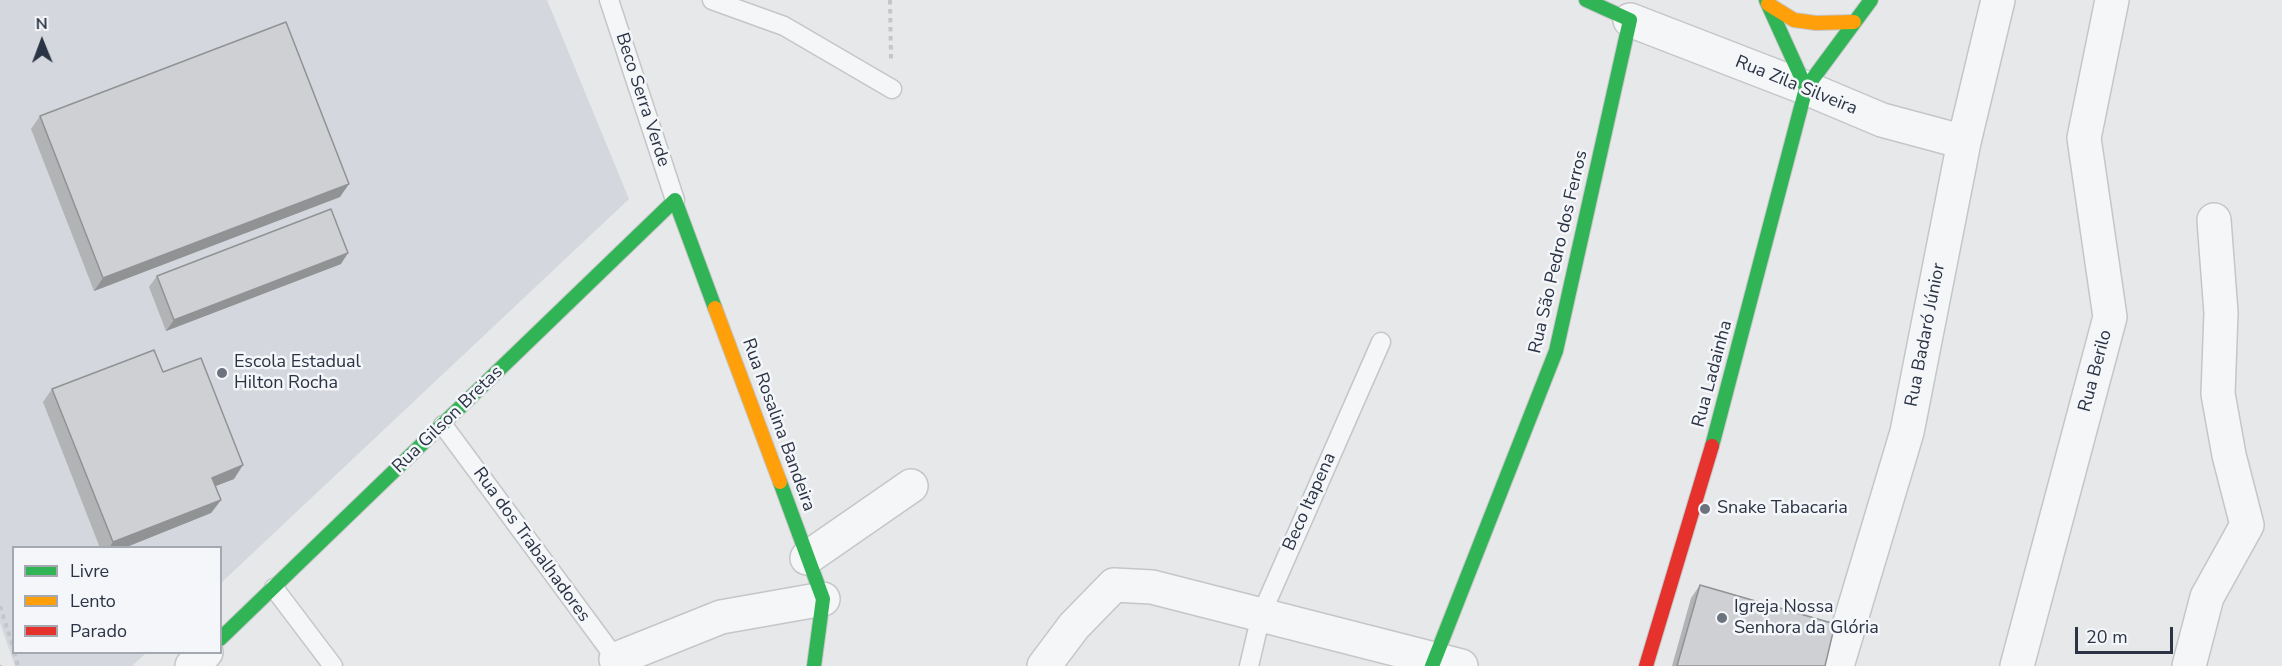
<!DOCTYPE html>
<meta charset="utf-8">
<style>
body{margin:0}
#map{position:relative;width:2282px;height:666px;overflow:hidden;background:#e6e8ea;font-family:"Nunito Sans",sans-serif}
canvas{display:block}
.legend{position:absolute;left:12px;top:546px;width:210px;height:108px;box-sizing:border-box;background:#f4f6f9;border:2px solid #a4a8b1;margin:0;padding:8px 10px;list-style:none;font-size:18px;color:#2b3445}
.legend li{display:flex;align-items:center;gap:12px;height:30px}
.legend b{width:30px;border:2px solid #a4a8b1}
.north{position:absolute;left:12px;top:12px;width:60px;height:60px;-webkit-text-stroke:4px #f4f6f9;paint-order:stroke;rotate:359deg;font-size:16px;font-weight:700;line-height:24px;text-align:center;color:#2b3445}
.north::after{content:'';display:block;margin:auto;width:21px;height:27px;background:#2b3445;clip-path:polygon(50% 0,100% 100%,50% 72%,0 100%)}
.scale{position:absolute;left:2075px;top:627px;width:98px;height:27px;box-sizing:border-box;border:3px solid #2b3445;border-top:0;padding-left:8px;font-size:18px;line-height:21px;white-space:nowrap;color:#2b3445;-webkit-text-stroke:4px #f4f6f9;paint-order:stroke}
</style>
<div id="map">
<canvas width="2282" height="666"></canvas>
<ul class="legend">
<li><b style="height:8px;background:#30b455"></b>Livre</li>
<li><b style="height:8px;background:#ff9f0a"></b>Lento</li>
<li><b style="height:8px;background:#e5322d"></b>Parado</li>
</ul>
<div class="north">N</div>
<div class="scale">20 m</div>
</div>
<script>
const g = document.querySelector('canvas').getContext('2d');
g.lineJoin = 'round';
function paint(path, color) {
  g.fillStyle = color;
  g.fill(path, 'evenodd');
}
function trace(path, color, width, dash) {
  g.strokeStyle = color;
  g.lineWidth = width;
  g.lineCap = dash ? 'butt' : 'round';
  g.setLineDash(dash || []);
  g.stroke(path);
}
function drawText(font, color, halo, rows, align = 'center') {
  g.font = font + ' "Nunito Sans",sans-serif';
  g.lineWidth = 5;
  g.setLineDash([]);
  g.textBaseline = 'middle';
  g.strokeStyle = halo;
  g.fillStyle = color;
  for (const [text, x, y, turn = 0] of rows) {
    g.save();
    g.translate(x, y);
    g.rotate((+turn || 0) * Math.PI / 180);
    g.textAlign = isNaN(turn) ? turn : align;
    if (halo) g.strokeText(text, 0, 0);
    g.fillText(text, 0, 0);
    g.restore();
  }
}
paint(new Path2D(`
 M 0,0 L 547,0 L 629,199 L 221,583 L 220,548 L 14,548 L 14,652 L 146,653 L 132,666 L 15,666 L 0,623 Z`), '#d4d7dd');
const lane = new Path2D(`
 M 609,0 L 675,200
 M 712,0 L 784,26 L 892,89
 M 443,425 L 616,659
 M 274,588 L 333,666
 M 1249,666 L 1261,615 L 1381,342`);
const street = new Path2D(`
 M 1630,20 L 1806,88 L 1882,120 L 1964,142
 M 807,558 L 911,486
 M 192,666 L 206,652
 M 618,666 L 616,659 L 721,617 L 823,599
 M 1044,666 L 1074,626 L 1114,585 L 1152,587 L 1461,666
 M 1837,666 L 1907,432 L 1964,142 L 1998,0
 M 2017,666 L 2110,317 L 2084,138 L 2112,0
 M 2189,666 L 2207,597 L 2247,525 L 2229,455 L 2218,394 L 2221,313 L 2214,220`);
const fast = new Path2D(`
 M 1766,0 L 1806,88
 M 1712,446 L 1806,88 L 1871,0
 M 780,482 L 823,599 L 814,666
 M 220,639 L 675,200 L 715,308
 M 1432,666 L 1556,351 L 1630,20 L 1586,0`);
const slow = new Path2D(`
 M 1768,4 L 1794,20 L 1816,23 L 1854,22
 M 715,308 L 780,482`);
const jam = new Path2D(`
 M 1646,666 L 1712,446`);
trace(lane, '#c4c6c8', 21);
trace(street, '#c4c6c8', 36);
trace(fast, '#c4c6c8', 16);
trace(slow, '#c4c6c8', 16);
trace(jam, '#c4c6c8', 16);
trace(new Path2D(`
 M 890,0 L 891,59
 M 0,606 L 14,650
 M 14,652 L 18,666
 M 0,665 L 0,666`), '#c5c6ca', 4, [4.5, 4.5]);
trace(lane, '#f5f6f7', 18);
trace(street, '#f5f6f7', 33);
trace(fast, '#30b455', 14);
trace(slow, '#ff9f0a', 14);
trace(jam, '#e5322d', 14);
paint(new Path2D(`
 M 40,116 L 340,197 L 94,291 L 31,129 Z
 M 341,264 L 166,331 L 149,287 L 157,276 Z
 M 52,389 L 234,479 L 215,486 L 221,500 L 211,513 L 124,548 L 100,548 L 43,402 Z
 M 1700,585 L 1825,666 L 1672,666 L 1691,598 Z`), '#b1b3b5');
paint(new Path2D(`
 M 349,184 L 340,197 L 94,291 L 103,278 Z
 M 348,253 L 341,264 L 166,331 L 174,320 Z
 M 243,465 L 234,479 L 203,491 L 212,478 Z
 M 221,500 L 211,513 L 124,548 L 109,548 L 113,542 Z`), '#909294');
const building = new Path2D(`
 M 286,22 L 349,184 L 103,278 L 40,116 Z
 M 331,209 L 348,253 L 174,320 L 157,276 Z
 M 154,350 L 163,372 L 201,358 L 243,465 L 212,478 L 221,500 L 113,542 L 52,389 Z
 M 1700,585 L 1835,624 L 1825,666 L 1677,666 Z`);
paint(building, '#ced0d3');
trace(building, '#909294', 1.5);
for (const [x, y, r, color] of [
 [222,373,6,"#6c737f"],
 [1705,509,6,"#6c737f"],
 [1722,618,6,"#6c737f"]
]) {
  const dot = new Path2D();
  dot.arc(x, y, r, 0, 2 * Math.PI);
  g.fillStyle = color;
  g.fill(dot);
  trace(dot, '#f4f6f9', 2);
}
drawText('18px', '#2b3445', '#f4f6f9', [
 ["Rua Zila Silveira",1796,86,22],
 ["Beco Serra Verde",642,100,72],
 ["Rua São Pedro dos Ferros",1559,252,-77],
 ["Rua Badaró Júnior",1926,335,-79],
 ["Rua Berilo",2096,371,-75],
 ["Rua Ladainha",1713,374,-75],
 ["Rua Gilson Bretas",448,420,-44],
 ["Rua Rosalina Bandeira",778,425,70],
 ["Beco Itapena",1310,502,-66],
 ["Rua dos Trabalhadores",531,545,54]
]);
drawText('18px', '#2b3445', '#f4f6f9', [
 ["Escola Estadual",234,363],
 ["Hilton Rocha",234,384],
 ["Snake Tabacaria",1717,509],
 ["Igreja Nossa",1734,608],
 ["Senhora da Glória",1734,629]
], 'left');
</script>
